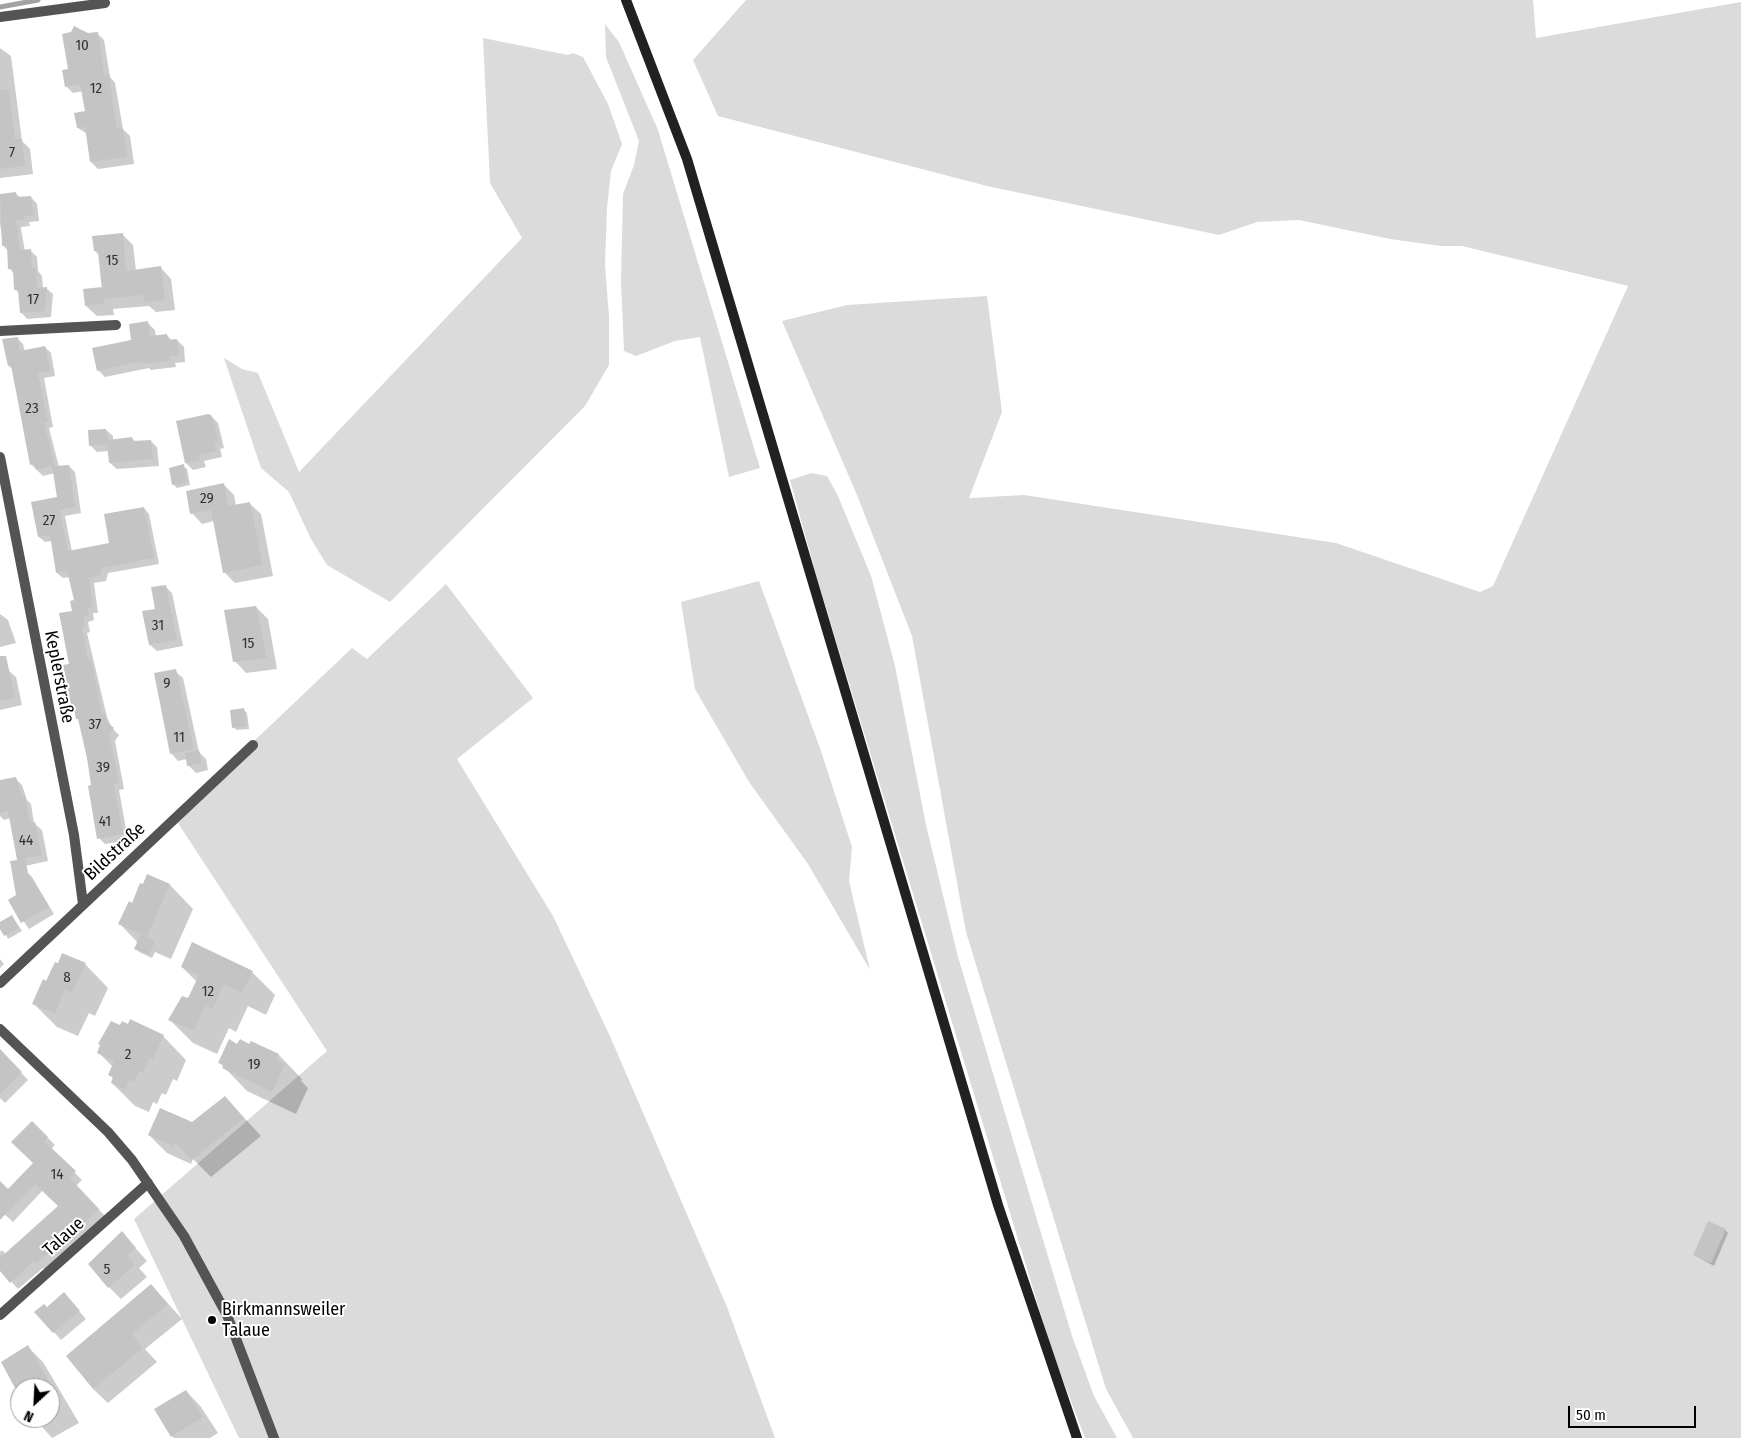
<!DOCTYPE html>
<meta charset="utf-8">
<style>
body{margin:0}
#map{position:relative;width:1741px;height:1438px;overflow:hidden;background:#fff;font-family:"Fira Sans Condensed",sans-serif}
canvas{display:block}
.north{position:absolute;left:10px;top:1378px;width:50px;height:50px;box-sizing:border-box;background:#fff;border:1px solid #999;border-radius:50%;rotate:205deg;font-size:14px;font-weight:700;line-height:20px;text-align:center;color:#000}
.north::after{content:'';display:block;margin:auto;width:18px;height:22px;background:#000;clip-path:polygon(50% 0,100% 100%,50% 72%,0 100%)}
.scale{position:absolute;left:1568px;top:1406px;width:128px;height:22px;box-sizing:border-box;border:2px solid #000;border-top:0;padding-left:6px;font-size:15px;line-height:18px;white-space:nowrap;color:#000;-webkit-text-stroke:4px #fff;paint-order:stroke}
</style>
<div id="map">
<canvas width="1741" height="1438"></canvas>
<div class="north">N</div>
<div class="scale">50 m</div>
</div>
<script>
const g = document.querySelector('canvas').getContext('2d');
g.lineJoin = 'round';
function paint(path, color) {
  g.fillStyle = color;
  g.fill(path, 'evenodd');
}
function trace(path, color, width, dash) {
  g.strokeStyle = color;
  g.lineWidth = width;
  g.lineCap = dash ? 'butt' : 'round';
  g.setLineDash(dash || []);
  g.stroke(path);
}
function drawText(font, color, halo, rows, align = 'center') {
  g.font = font + ' "Fira Sans Condensed",sans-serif';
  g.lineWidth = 4;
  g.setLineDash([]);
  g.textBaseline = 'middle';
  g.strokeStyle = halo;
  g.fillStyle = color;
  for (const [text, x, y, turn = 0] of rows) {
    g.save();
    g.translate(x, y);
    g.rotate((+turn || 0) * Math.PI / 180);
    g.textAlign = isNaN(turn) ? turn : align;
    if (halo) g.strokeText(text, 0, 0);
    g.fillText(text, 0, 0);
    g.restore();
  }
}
paint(new Path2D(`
 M 746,0 L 1533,0 L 1536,38 L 1741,2 L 1741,1438 L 1133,1438 L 1106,1389 L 966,932 L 912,636 L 857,495 L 782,321 L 847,305 L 987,296 L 1002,412 L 969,498 L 1024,495 L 1336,543 L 1480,592 L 1493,586 L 1628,286 L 1462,246 L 1441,246 L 1390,239 L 1299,220 L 1257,222 L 1219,235 L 987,186 L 718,116 L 693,60 Z
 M 605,24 L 619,42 L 658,130 L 760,468 L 729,477 L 700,337 L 675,341 L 636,356 L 624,351 L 621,281 L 623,194 L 634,165 L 639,141 L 606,57 Z
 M 483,38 L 568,55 L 573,53 L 583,57 L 608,104 L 622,144 L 611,171 L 607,208 L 605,265 L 609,317 L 609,365 L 585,406 L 390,602 L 327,565 L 311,539 L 289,492 L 261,468 L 224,358 L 242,369 L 258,373 L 299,472 L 522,238 L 490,183 Z
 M 811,473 L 827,476 L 838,496 L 871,576 L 895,666 L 926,825 L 958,957 L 1072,1336 L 1094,1396 L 1117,1438 L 1085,1438 L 1052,1351 L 817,578 L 790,480 Z
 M 759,581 L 821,751 L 852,847 L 849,881 L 870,970 L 808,864 L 749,782 L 695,689 L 681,602 Z
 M 446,584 L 533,698 L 457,759 L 553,916 L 609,1034 L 727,1307 L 775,1438 L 239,1438 L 134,1219 L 327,1051 L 174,817 L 352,648 L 367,659 Z`), '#dbdbdb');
paint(new Path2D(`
 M 97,33 L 104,40 L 110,77 L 115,83 L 123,129 L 130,136 L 134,164 L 98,169 L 91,162 L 87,134 L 78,128 L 86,112 L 83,91 L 73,93 L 66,86 L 69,70 L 87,34 Z
 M 0,48 L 11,56 L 22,141 L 30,149 L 33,174 L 0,178 Z
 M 16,194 L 21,198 L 31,197 L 37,204 L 39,221 L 29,222 L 30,226 L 21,227 L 21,229 L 25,251 L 30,250 L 37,257 L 38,271 L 42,276 L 43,288 L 46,288 L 53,294 L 51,317 L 27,319 L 21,312 L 20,294 L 15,289 L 14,274 L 10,269 L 8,251 L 3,245 L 0,223 L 0,196 Z
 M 122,234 L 133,245 L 136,271 L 161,268 L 171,279 L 175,310 L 156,312 L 149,306 L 113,309 L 114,315 L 97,316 L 86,306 L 103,291 L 100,256 L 95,251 Z
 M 148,323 L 155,330 L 156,337 L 167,335 L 172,341 L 177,340 L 184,347 L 185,362 L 175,363 L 176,367 L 151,370 L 149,368 L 105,377 L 98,370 L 133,341 Z
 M 17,338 L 23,344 L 25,352 L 45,347 L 51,353 L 55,376 L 44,378 L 53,427 L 49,428 L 59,467 L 69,466 L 75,472 L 81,513 L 65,516 L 72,552 L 111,544 L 144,508 L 149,514 L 159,564 L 108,573 L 106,581 L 94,583 L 98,613 L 93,613 L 94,620 L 88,622 L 90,632 L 87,633 L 107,717 L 112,728 L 119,735 L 115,741 L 124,789 L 119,790 L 128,840 L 105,844 L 99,838 L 93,786 L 80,722 L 72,704 L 70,665 L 75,601 L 70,577 L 63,578 L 57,573 L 52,541 L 45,542 L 39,537 L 58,498 L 55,473 L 43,476 L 31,464 L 12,369 L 9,366 Z
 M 211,416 L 218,423 L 224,448 L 220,449 L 222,457 L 204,461 L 206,467 L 193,470 L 186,463 L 177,422 Z
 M 106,430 L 113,436 L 113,440 L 132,438 L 136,442 L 151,441 L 157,447 L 159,466 L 117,469 L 110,463 L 109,451 L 97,452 L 90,445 Z
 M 183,466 L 187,469 L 190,485 L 177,488 L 173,484 Z
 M 224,485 L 234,495 L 236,506 L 250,504 L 261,514 L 273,576 L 235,583 L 224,572 L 214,521 L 202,524 L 192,513 Z
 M 166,587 L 172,593 L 183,646 L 157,651 L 150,645 L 156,610 Z
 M 256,607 L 268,619 L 277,669 L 246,673 L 235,661 Z
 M 0,614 L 8,620 L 16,643 L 0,647 Z
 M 8,670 L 16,677 L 22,705 L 0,710 L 0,671 Z
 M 175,671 L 183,678 L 199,752 L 206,759 L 208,770 L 196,773 L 188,765 L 187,759 L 178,761 L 171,753 Z
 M 244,710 L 247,713 L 249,729 L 237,730 L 233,727 Z
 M 15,778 L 22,785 L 27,800 L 31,804 L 34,823 L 42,830 L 48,861 L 25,866 L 10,818 L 4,820 L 0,816 L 0,781 Z
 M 25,870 L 32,877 L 54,914 L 29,929 L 9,900 L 17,896 Z
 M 148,876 L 170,885 L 193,909 L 171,959 L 155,952 L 152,958 L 139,952 L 136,948 L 138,943 L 120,924 Z
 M 12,916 L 22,931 L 8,939 L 0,923 Z
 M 0,959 L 4,964 L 0,968 Z
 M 85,964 L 108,988 L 95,1016 L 89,1013 L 78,1036 L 57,1027 L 34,1004 L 47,982 Z
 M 182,967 L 252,972 L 275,995 L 266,1015 L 248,1006 L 236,1032 L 229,1028 L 217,1054 L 193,1043 L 170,1020 L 189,1000 L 197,982 Z
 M 121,1027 L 163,1036 L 186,1060 L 177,1081 L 173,1079 L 166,1095 L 162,1093 L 157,1104 L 153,1102 L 149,1112 L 135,1106 L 112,1083 L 114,1079 L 109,1075 L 113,1067 L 98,1052 Z
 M 251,1043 L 279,1055 L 302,1079 L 301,1081 L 308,1088 L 296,1114 L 247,1091 L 219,1062 L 238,1045 L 250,1045 Z
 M 0,1051 L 28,1080 L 5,1103 L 0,1098 Z
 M 225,1097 L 261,1136 L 211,1177 L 193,1159 L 191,1164 L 167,1153 L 149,1135 L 193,1124 Z
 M 32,1122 L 55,1145 L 51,1149 L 82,1180 L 76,1186 L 106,1217 L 45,1270 L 43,1268 L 18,1289 L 0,1269 L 0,1252 L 2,1250 L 6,1254 L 60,1206 L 43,1190 L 13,1222 L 0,1210 L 0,1183 L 8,1190 L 34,1163 Z
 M 1725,1230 L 1728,1233 L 1714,1266 L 1694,1255 Z
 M 122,1233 L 147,1261 L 139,1268 L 147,1277 L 121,1299 L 109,1287 L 105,1248 Z
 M 151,1285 L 182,1319 L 145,1349 L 157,1362 L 108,1403 L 93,1389 Z
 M 71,1302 L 86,1319 L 61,1340 L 36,1312 Z
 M 28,1347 L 43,1362 L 79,1423 L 52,1438 L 34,1418 L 50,1418 L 50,1388 L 20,1388 L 20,1394 L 2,1363 Z
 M 186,1391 L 201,1407 L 218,1433 L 210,1438 L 174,1438 L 172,1436 Z`), '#0003');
trace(new Path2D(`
 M 0,7 L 38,0`), '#a2a2a2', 5);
paint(new Path2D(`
 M 74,26 L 88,33 L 98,32 L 104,75 L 109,74 L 117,129 L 123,128 L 127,157 L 90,162 L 85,127 L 77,128 L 74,113 L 85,111 L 80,84 L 65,87 L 62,70 L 68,69 L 62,34 L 71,32 Z
 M 9,89 L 15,139 L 22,139 L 25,166 L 0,169 L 0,90 Z
 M 16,192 L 17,197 L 31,196 L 34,215 L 24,216 L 24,220 L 15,221 L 16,224 L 17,224 L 20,250 L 31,249 L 32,268 L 36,268 L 37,288 L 47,287 L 45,311 L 20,313 L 18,290 L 14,290 L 13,269 L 8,269 L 7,245 L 2,246 L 0,194 Z
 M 123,233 L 126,271 L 161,266 L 165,300 L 144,302 L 143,295 L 103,299 L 104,304 L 85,306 L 83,289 L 102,287 L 102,291 L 98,251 L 94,251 L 92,236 Z
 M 148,321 L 150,336 L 167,334 L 168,340 L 177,339 L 179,355 L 169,356 L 170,361 L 143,364 L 143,361 L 97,371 L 92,348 L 131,340 L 129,324 Z
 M 18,337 L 20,351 L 45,346 L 50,371 L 38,373 L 48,422 L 44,422 L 55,466 L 69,465 L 75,507 L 60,510 L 68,551 L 109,543 L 104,514 L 144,507 L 154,558 L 102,568 L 101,575 L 89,578 L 93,607 L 88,608 L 89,615 L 83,616 L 85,627 L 82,627 L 88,660 L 91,659 L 102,714 L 105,713 L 107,722 L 114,728 L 109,735 L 119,783 L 114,784 L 123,834 L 97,839 L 88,786 L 91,785 L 87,758 L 78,719 L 76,719 L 73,704 L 71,705 L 63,665 L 69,664 L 59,613 L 72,611 L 70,601 L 74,600 L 67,571 L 56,573 L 50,535 L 38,537 L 31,502 L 57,497 L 52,466 L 36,470 L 34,464 L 30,465 L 11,365 L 8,366 L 2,339 Z
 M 208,414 L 211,415 L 214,421 L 218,441 L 214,443 L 216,451 L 198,455 L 200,460 L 185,463 L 176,421 Z
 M 106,429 L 108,440 L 132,437 L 133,441 L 151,440 L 153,459 L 109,463 L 107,444 L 89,446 L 88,430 Z
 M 184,464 L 187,482 L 172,485 L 169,468 Z
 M 224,483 L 228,506 L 250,502 L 263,565 L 223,573 L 211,510 L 190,514 L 186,491 Z
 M 166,585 L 177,640 L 149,645 L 142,611 L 155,609 L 151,587 Z
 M 256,606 L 267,658 L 233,662 L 224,610 Z
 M 0,656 L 6,656 L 15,698 L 0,701 Z
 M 176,669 L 194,749 L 170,754 L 154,673 Z
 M 244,708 L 247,726 L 232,728 L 230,710 Z
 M 199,750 L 202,763 L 187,766 L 185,753 Z
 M 16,777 L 22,796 L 25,796 L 30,823 L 35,822 L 42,855 L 21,859 L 25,858 L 28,873 L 49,907 L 21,923 L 8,900 L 16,895 L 10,861 L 17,860 L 8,811 L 0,813 L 0,780 Z
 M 147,874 L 170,884 L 147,937 L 118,924 L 129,901 L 132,903 L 140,883 L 143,884 Z
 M 12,915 L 19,928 L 4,936 L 0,929 L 0,922 Z
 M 141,934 L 155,941 L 149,955 L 134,949 Z
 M 192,942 L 253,971 L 242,993 L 224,984 L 213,1009 L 205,1006 L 194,1031 L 168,1020 L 182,996 L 188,998 L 199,975 L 181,967 Z
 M 62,953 L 86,963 L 72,993 L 65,990 L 55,1014 L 32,1004 L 43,979 L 46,981 L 55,962 L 58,963 Z
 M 130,1019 L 164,1035 L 153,1059 L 150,1057 L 143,1073 L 139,1071 L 134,1082 L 130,1080 L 125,1090 L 111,1083 L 113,1077 L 108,1075 L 114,1061 L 97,1053 L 100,1045 L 98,1044 L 111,1021 L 120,1025 L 122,1021 L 128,1024 Z
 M 229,1039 L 237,1044 L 240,1039 L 249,1044 L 251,1041 L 279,1054 L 277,1060 L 285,1064 L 272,1092 L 222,1068 L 224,1065 L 218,1063 Z
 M 0,1049 L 22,1072 L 0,1094 Z
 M 225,1096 L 244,1118 L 192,1160 L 175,1142 L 173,1146 L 148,1135 L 160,1108 L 192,1122 Z
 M 32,1121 L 48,1137 L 44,1141 L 76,1171 L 70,1178 L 99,1209 L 68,1238 L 36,1264 L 34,1261 L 10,1283 L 0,1271 L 0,1258 L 58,1206 L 35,1184 L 0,1220 L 0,1181 L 8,1189 L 33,1163 L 11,1142 Z
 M 1708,1221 L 1726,1229 L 1711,1263 L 1693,1255 Z
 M 122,1231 L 136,1248 L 127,1255 L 135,1265 L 108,1288 L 88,1264 Z
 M 151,1284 L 168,1304 L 132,1334 L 143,1348 L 93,1389 L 66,1356 Z
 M 64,1292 L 80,1311 L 53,1333 L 34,1312 L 44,1304 L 47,1307 Z
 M 28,1345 L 53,1388 L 15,1388 L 1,1362 Z
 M 186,1390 L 203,1417 L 171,1437 L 154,1409 Z`), '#c4c4c4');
trace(new Path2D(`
 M 0,17 L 105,3
 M 0,331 L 116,325
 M 0,457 L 74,835 L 83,904
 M 0,983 L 253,745
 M 0,1315 L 148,1183`), '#545454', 10);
trace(new Path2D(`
 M 0,1029 L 108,1132 L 132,1160 L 184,1236 L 227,1315 L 274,1438`), '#545454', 10);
trace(new Path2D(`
 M 626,0 L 687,159 L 998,1205 L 1077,1438`), '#212121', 10);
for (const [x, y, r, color] of [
 [212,1320,5,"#000"]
]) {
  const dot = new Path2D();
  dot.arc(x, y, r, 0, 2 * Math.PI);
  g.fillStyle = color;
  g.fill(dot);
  trace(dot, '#fff', 2);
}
drawText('15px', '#313131', null, [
 ["10",82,46],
 ["12",96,89],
 ["7",12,153],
 ["15",112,261],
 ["17",33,300],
 ["23",32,409],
 ["29",207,499],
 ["27",49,521],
 ["31",158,626],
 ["15",248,644],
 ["9",167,684],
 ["37",95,725],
 ["11",179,738],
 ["39",103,768],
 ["41",105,822],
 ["44",26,841],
 ["8",67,978],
 ["12",208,992],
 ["2",128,1055],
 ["19",254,1065],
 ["14",57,1175],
 ["5",107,1270]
]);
drawText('18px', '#000', '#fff', [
 ["Keplerstraße",59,677,79],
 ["Bildstraße",115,852,-43],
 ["Talaue",64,1237,-42]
]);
drawText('18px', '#000', '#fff', [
 ["Birkmannsweiler",222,1310],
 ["Talaue",222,1331]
], 'left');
</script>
